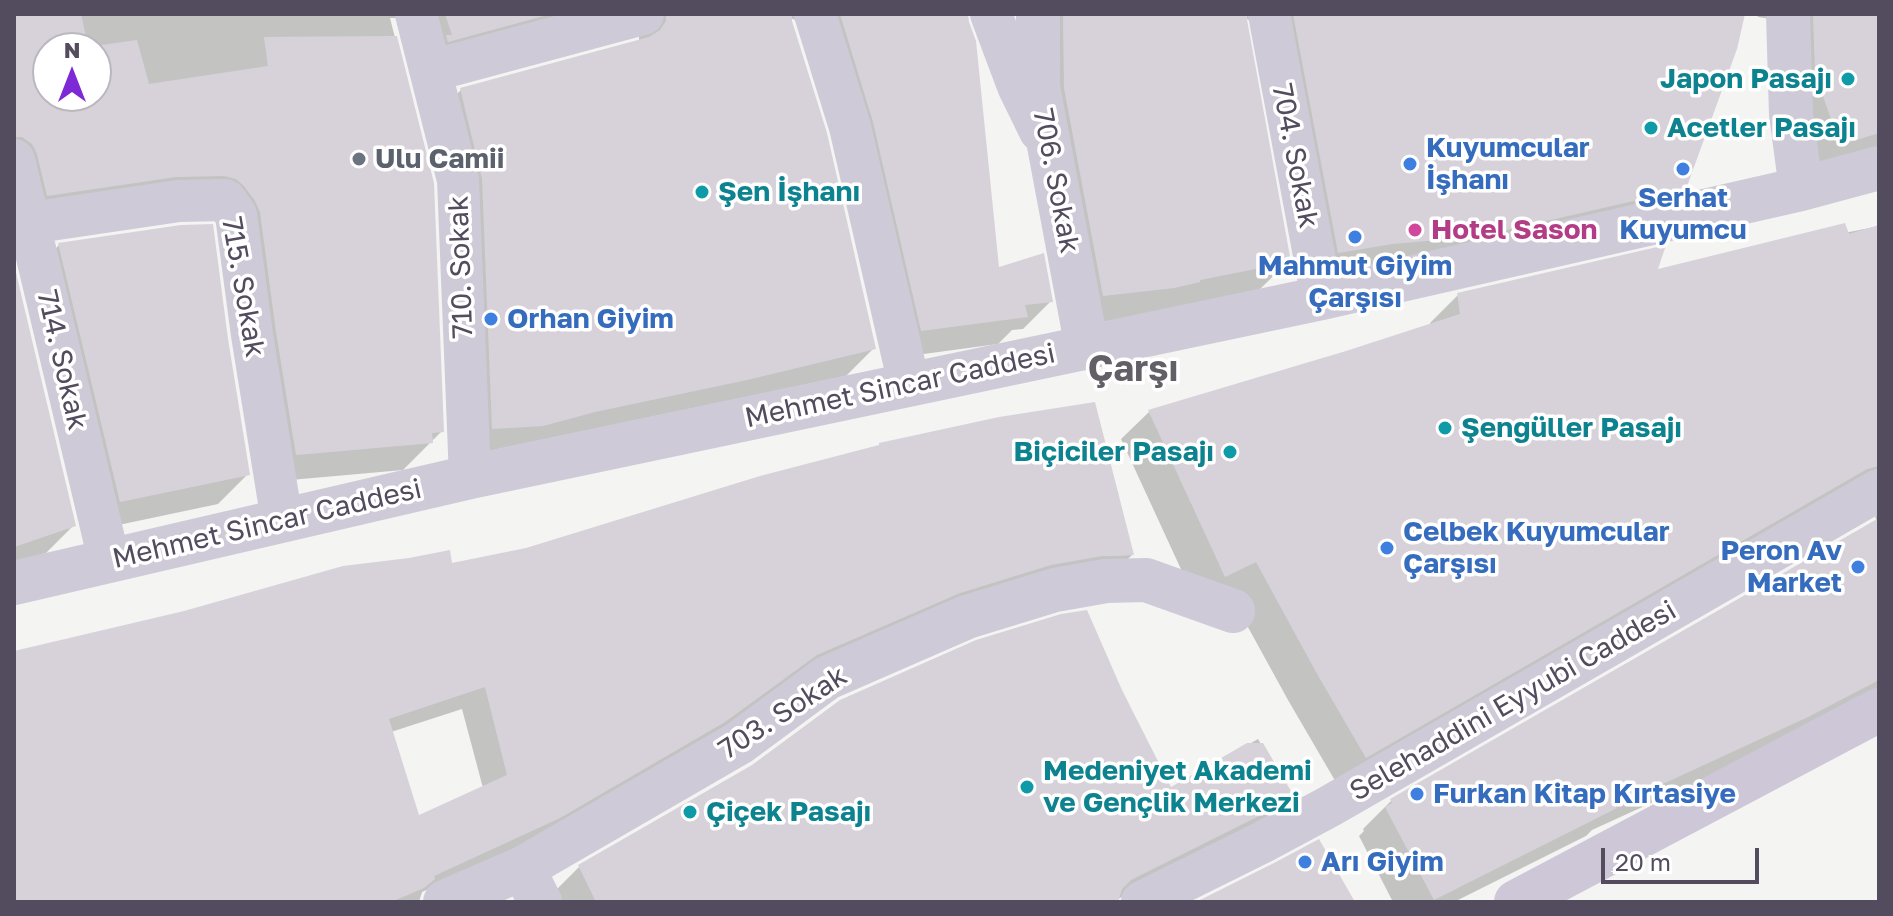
<!DOCTYPE html>
<meta charset="utf-8">
<style>
body{margin:0}
#map{position:relative;width:1893px;height:916px;overflow:hidden;background:#f4f4f2;font-family:"Golos Text",sans-serif}
canvas{display:block}
.frame{position:absolute;inset:0;border:16px solid #534b5e;pointer-events:none}
.north{position:absolute;left:32px;top:32px;width:80px;height:80px;box-sizing:border-box;background:#fff;border:2px solid #bab7bf;border-radius:50%;rotate:0deg;font-size:22px;font-weight:700;line-height:32px;text-align:center;color:#534b5e}
.north::after{content:'';display:block;margin:auto;width:28px;height:36px;background:#7d2ad6;clip-path:polygon(50% 0,100% 100%,50% 72%,0 100%)}
.scale{position:absolute;left:1601px;top:848px;width:158px;height:36px;box-sizing:border-box;border:4px solid #534b5e;border-top:0;padding-left:10px;font-size:24px;line-height:28px;white-space:nowrap;color:#534b5e;-webkit-text-stroke:6px #fff;paint-order:stroke}
</style>
<div id="map">
<canvas width="1893" height="916"></canvas>
<div class="frame"></div>
<div class="north">N</div>
<div class="scale">20 m</div>
</div>
<script>
const g = document.querySelector('canvas').getContext('2d');
g.lineJoin = 'round';
function paint(path, color) {
  g.fillStyle = color;
  g.fill(path, 'evenodd');
}
function trace(path, color, width, dash) {
  g.strokeStyle = color;
  g.lineWidth = width;
  g.lineCap = dash ? 'butt' : 'round';
  g.setLineDash(dash || []);
  g.stroke(path);
}
function drawText(font, color, halo, rows, align = 'center') {
  g.font = font + ' "Golos Text",sans-serif';
  g.lineWidth = 7;
  g.setLineDash([]);
  g.textBaseline = 'middle';
  g.strokeStyle = halo;
  g.fillStyle = color;
  for (const [text, x, y, turn = 0] of rows) {
    g.save();
    g.translate(x, y);
    g.rotate((+turn || 0) * Math.PI / 180);
    g.textAlign = isNaN(turn) ? turn : align;
    if (halo) g.strokeText(text, 0, 0);
    g.fillText(text, 0, 0);
    g.restore();
  }
}
paint(new Path2D(`
 M 14,14 L 966,14 L 997,269 L 1051,301 L 1023,329 L 1012,330 L 998,344 L 894,358 L 803,23 L 790,18 L 874,348 L 846,376 L 465,456 L 433,118 L 461,90 L 639,42 L 639,37 L 632,24 L 420,68 L 406,26 L 395,18 L 390,18 L 432,184 L 442,431 L 403,470 L 268,482 L 217,213 L 149,204 L 14,199 ZM 48,48 L 96,48 L 96,96 L 48,96 Z
 M 1023,14 L 1212,14 L 1289,261 L 1259,290 L 1143,317 L 1074,325 Z
 M 1246,14 L 1743,14 L 1685,188 L 1656,217 L 1310,280 L 1259,26 L 1247,19 Z
 M 1757,14 L 1879,14 L 1879,152 L 1811,172 L 1771,19 L 1758,17 Z
 M 1879,226 L 1879,693 L 1778,745 L 1592,830 L 1586,836 L 1454,902 L 1393,902 L 1359,836 L 1364,831 L 1363,829 L 1391,801 L 1876,520 L 1873,507 L 1337,784 L 1288,700 L 1227,589 L 1197,604 L 1121,439 L 1149,412 L 1346,353 L 1430,326 L 1430,323 L 1458,295 L 1655,271 Z
 M 59,245 L 226,339 L 248,474 L 218,504 L 90,531 L 30,275 Z
 M 14,273 L 74,525 L 46,553 L 14,563 Z
 M 1132,555 L 1109,577 L 700,744 L 535,840 L 422,892 L 419,902 L 14,902 L 14,653 L 451,565 ZM 462,709 L 483,788 L 418,818 L 391,732 Z
 M 1120,690 L 1170,790 L 1258,739 L 1292,797 L 1265,824 L 1116,900 L 1116,902 L 556,902 L 552,894 L 579,867 L 753,766 Z`), '#0003');
paint(new Path2D(`
 M 14,14 L 81,14 L 88,47 L 137,40 L 149,84 L 268,66 L 264,37 L 397,36 L 434,183 L 444,432 L 432,433 L 433,443 L 296,455 L 276,332 L 260,212 L 255,201 L 244,186 L 236,179 L 224,176 L 176,177 L 47,196 L 37,154 L 32,144 L 22,137 L 14,137 ZM 48,48 L 96,48 L 96,96 L 48,96 Z
 M 445,14 L 551,14 L 448,42 L 446,35 L 452,35 Z
 M 666,14 L 792,14 L 792,21 L 827,133 L 876,349 L 747,380 L 595,412 L 543,426 L 492,429 L 482,179 L 460,88 L 649,37 L 660,30 L 666,21 Z
 M 840,14 L 968,14 L 969,22 L 976,41 L 999,267 L 1044,253 L 1053,302 L 1025,305 L 1028,317 L 921,331 L 873,122 Z
 M 1063,14 L 1246,14 L 1291,262 L 1200,280 L 1200,282 L 1174,288 L 1103,296 L 1064,88 Z
 M 1293,14 L 1745,14 L 1737,49 L 1686,189 L 1450,243 L 1449,239 L 1392,244 L 1338,253 Z
 M 1813,14 L 1879,14 L 1879,133 L 1840,145 L 1815,73 Z
 M 1845,223 L 1849,234 L 1879,225 L 1879,466 L 1867,469 L 1366,758 L 1316,672 L 1256,562 L 1225,577 L 1148,410 L 1346,351 L 1460,314 L 1457,293 L 1666,245 L 1658,269 Z
 M 213,224 L 228,339 L 250,475 L 120,502 L 58,243 L 181,225 Z
 M 14,264 L 76,526 L 14,547 Z
 M 1095,402 L 1134,555 L 1102,556 L 1051,565 L 960,593 L 817,655 L 725,722 L 560,818 L 434,876 L 435,879 L 424,888 L 391,902 L 14,902 L 14,651 L 184,611 L 343,566 L 409,558 L 450,550 L 452,563 L 526,548 L 760,476 L 879,445 L 879,443 L 999,417 ZM 485,687 L 507,775 L 419,815 L 389,719 Z
 M 1879,518 L 1879,680 L 1808,717 L 1615,806 L 1617,808 L 1434,900 L 1385,807 L 1392,803 L 1390,799 Z
 M 1087,610 L 1122,690 L 1171,787 L 1247,743 L 1263,743 L 1295,798 L 1131,880 L 1122,889 L 1118,902 L 596,902 L 578,865 L 752,765 L 840,700 L 976,640 L 1061,614 Z
 M 1319,839 L 1355,902 L 1196,902 L 1274,863 Z`), '#d7d2d9');
trace(new Path2D(`
 M 416,14 L 458,180 L 470,477
 M 815,14 L 850,127 L 909,384
 M 991,14 L 1018,86 L 1040,131
 M 1269,14 L 1322,298
 M 431,71 L 643,14
 M 14,160 L 109,560
 M 30,223 L 179,201 L 225,200 L 236,215 L 252,335 L 282,521
 M 1142,902 L 1263,842 L 1330,806 L 1879,490`), '#cfcad8', 42);
trace(new Path2D(`
 M 1038,14 L 1038,87 L 1087,348
 M 523,868 L 540,902
 M 445,902 L 523,868 L 739,743 L 827,678 L 967,617 L 1055,590 L 1106,581 L 1146,580 L 1233,611`), '#cfcad8', 44);
trace(new Path2D(`
 M 1788,14 L 1791,114 L 1801,189
 M 14,583 L 470,477 L 1322,298 L 1801,189 L 1879,168`), '#cfcad8', 44);
trace(new Path2D(`
 M 1516,902 L 1879,710`), '#cec7d8', 44);
for (const [x, y, r, color] of [
 [1848,79,8,"#0f9aa8"],
 [1651,128,8,"#0f9aa8"],
 [359,159,8,"#6b7280"],
 [1410,164,8,"#3f7fe0"],
 [1683,169,8,"#3f7fe0"],
 [702,192,8,"#0f9aa8"],
 [1415,230,8,"#d1479c"],
 [1355,237,8,"#3f7fe0"],
 [491,319,8,"#3f7fe0"],
 [1445,428,8,"#0f9aa8"],
 [1230,452,8,"#0f9aa8"],
 [1387,548,8,"#3f7fe0"],
 [1858,567,8,"#3f7fe0"],
 [1027,787,8,"#0f9aa8"],
 [1417,794,8,"#3f7fe0"],
 [690,812,8,"#0f9aa8"],
 [1305,862,8,"#3f7fe0"]
]) {
  const dot = new Path2D();
  dot.arc(x, y, r, 0, 2 * Math.PI);
  g.fillStyle = color;
  g.fill(dot);
  trace(dot, '#fff', 3);
}
drawText('bold 28px', '#0d838f', '#fff', [
 ["Japon Pasajı",1832,79,"right"],
 ["Acetler Pasajı",1667,128],
 ["Şen İşhanı",718,192],
 ["Şengüller Pasajı",1461,428],
 ["Biçiciler Pasajı",1214,452,"right"],
 ["Medeniyet Akademi",1043,771],
 ["ve Gençlik Merkezi",1043,803],
 ["Çiçek Pasajı",706,812]
], 'left');
drawText('bold 28px', '#366cbe', '#fff', [
 ["Kuyumcular",1426,148],
 ["İşhanı",1426,180],
 ["Serhat",1683,198,"center"],
 ["Kuyumcu",1683,230,"center"],
 ["Mahmut Giyim",1355,266,"center"],
 ["Çarşısı",1355,298,"center"],
 ["Orhan Giyim",507,319],
 ["Celbek Kuyumcular",1403,532],
 ["Çarşısı",1403,564],
 ["Peron Av",1842,551,"right"],
 ["Market",1842,583,"right"],
 ["Furkan Kitap Kırtasiye",1433,794],
 ["Arı Giyim",1321,862]
], 'left');
drawText('28px', '#534b5e', '#fff', [
 ["704. Sokak",1295,156,79],
 ["706. Sokak",1056,181,79],
 ["710. Sokak",461,267,-92],
 ["715. Sokak",243,287,80],
 ["714. Sokak",62,360,77],
 ["Mehmet Sincar Caddesi",900,386,-12],
 ["Mehmet Sincar Caddesi",267,524,-13],
 ["Selehaddini Eyyubi Caddesi",1513,701,-30],
 ["703. Sokak",783,713,-33]
]);
drawText('bold 28px', '#5b616d', '#fff', [
 ["Ulu Camii",375,159]
], 'left');
drawText('bold 28px', '#b23c85', '#fff', [
 ["Hotel Sason",1431,230]
], 'left');
drawText('bold 36px', '#625f66', '#fff', [
 ["Çarşı",1133,370]
]);
</script>
